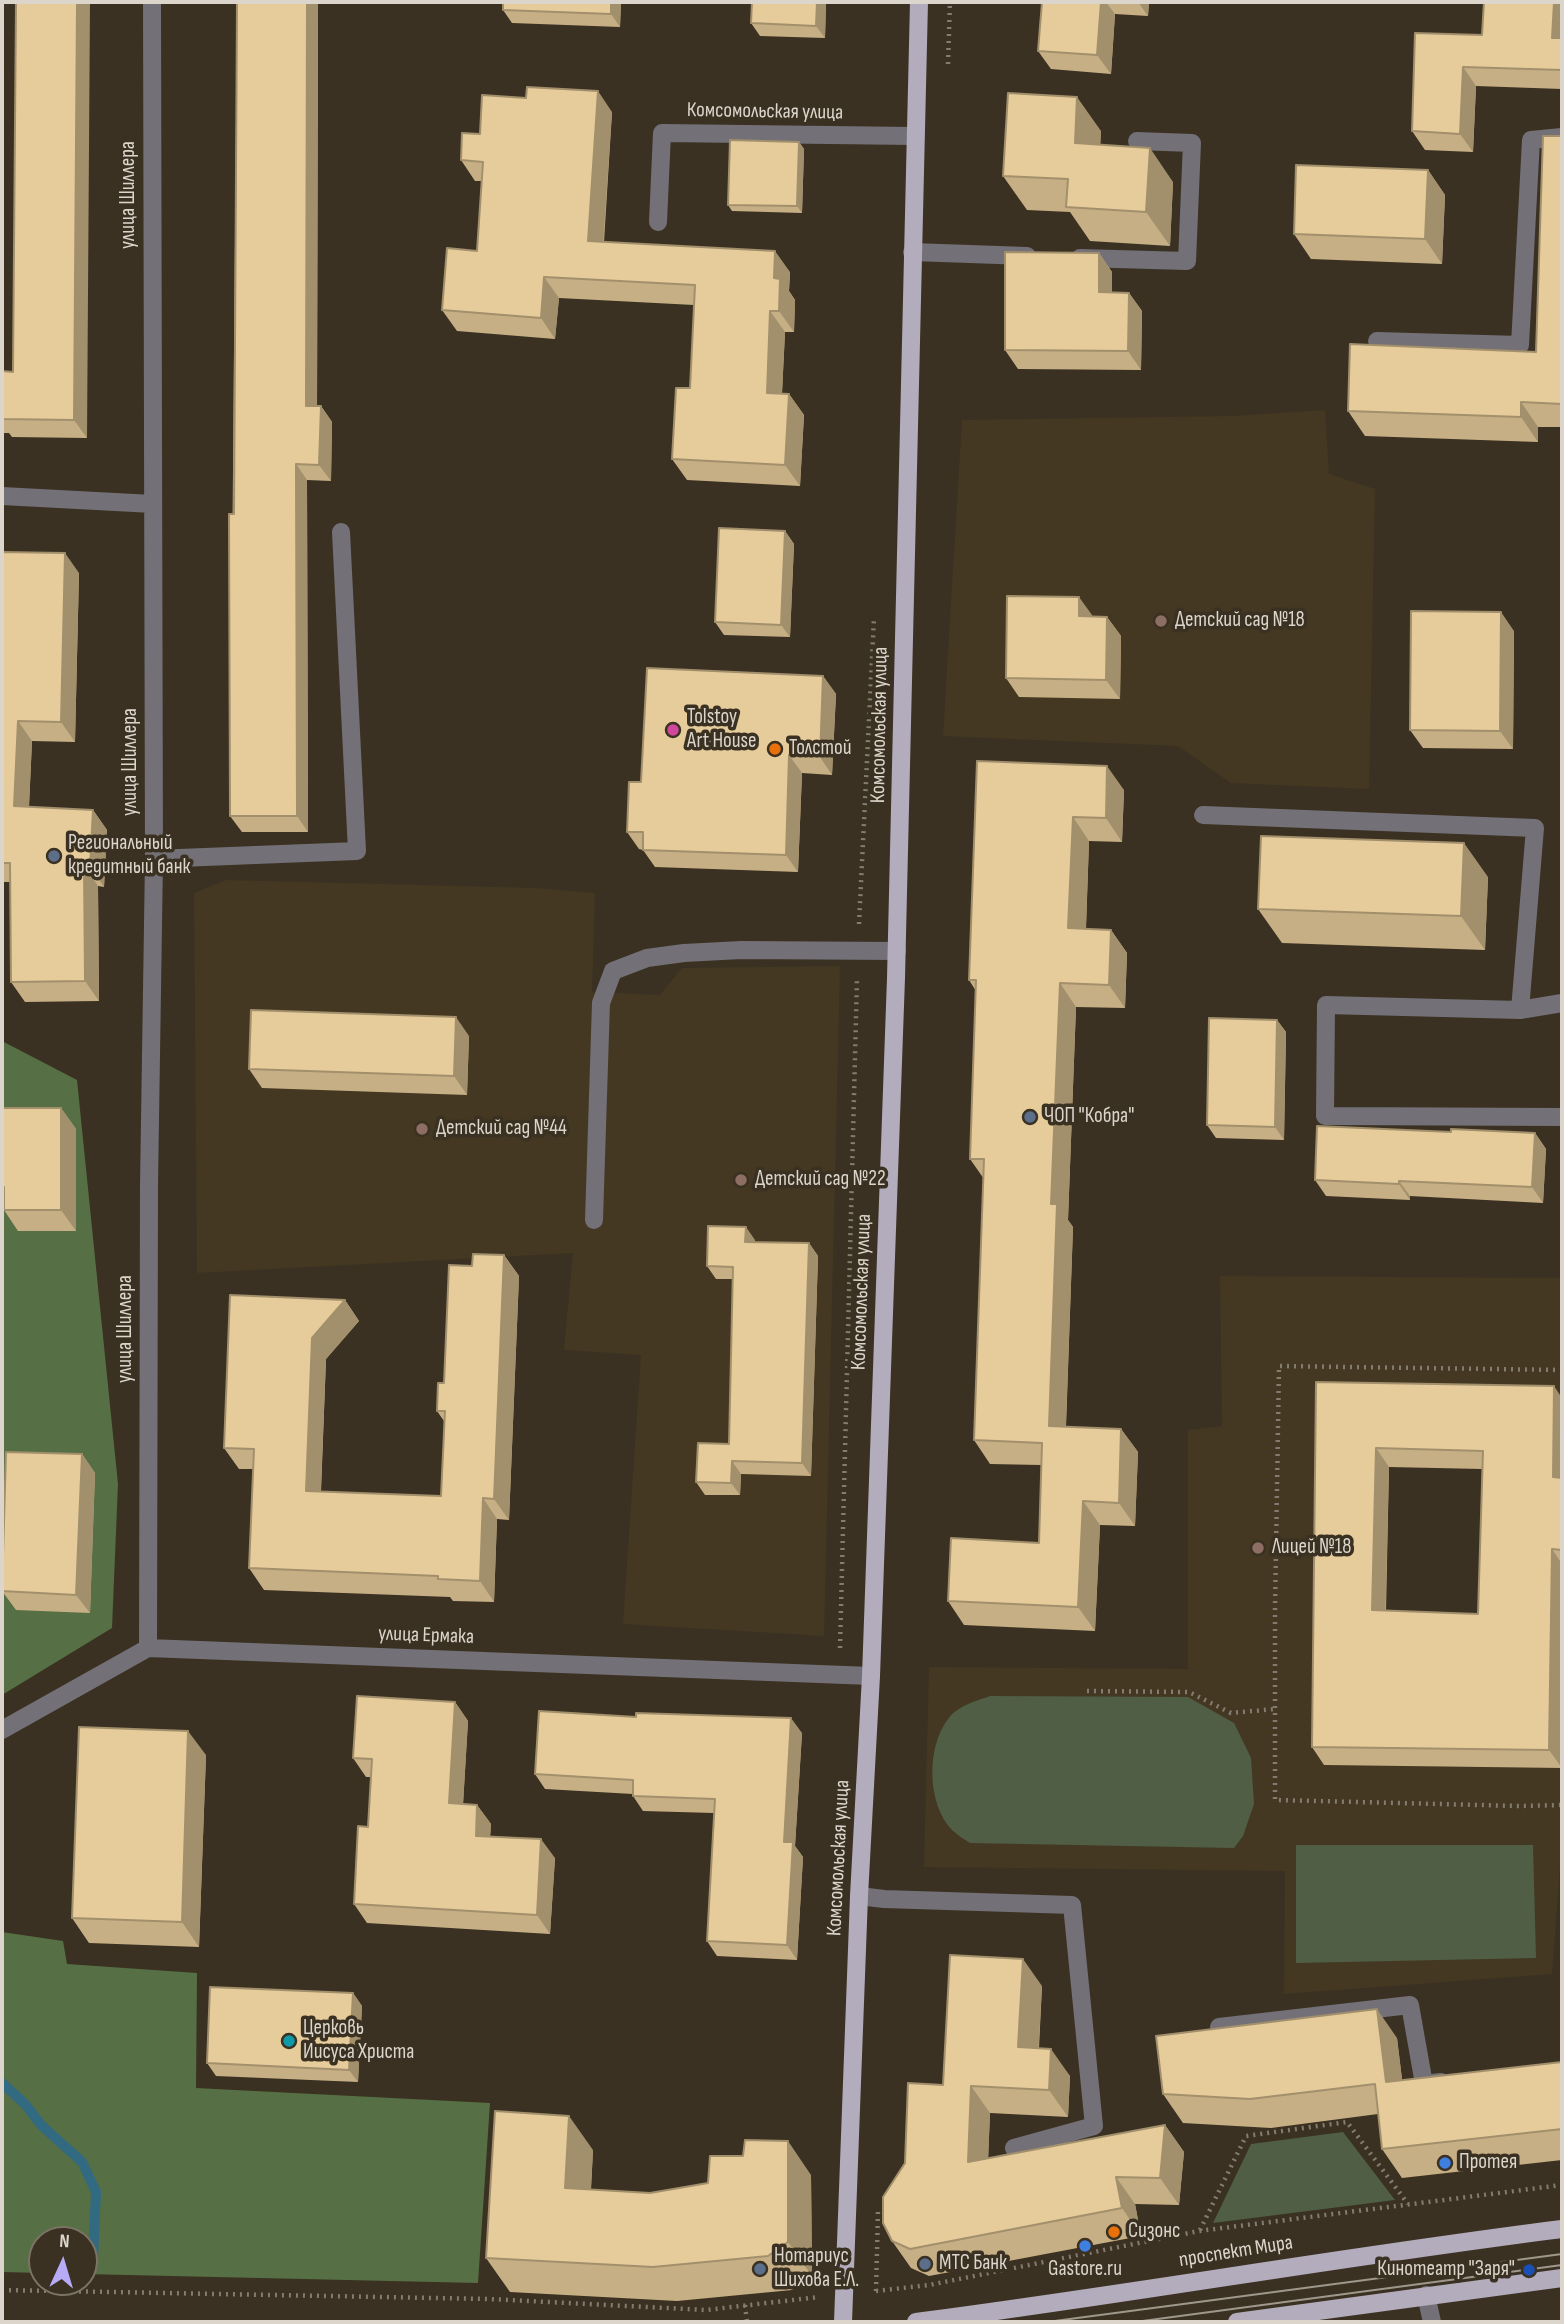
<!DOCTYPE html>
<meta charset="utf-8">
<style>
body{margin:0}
#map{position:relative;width:1564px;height:2324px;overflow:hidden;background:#3a3122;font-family:"Sofia Sans Condensed",sans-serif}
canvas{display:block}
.frame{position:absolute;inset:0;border:4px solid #dbd5cc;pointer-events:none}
.north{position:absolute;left:28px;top:2226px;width:70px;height:70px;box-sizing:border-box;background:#3a3122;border:2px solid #7a7366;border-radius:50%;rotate:4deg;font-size:19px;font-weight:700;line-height:28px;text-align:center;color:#dbd5cc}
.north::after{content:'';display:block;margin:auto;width:24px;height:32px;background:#b7abf8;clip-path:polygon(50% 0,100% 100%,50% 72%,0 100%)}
</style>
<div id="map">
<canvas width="1564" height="2324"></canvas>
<div class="frame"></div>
<div class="north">N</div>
</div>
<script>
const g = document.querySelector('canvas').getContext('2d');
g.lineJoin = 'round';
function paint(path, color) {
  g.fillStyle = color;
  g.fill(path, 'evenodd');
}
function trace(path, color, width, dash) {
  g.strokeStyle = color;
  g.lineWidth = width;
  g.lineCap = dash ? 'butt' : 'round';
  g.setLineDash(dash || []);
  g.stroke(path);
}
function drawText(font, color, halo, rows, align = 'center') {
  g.font = font + ' "Sofia Sans Condensed",sans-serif';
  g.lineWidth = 7;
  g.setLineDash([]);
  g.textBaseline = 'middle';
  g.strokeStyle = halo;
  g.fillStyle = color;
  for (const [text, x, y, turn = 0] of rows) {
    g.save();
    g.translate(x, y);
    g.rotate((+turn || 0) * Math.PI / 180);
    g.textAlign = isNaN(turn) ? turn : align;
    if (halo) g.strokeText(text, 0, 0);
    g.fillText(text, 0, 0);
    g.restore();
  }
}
paint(new Path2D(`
 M 1325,410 L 1329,474 L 1375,489 L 1369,789 L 1231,783 L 1178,746 L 943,736 L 962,420 L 1233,416 Z
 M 226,880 L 537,888 L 595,893 L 592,992 L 660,995 L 682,968 L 840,966 L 824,1636 L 623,1624 L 641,1355 L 564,1350 L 573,1253 L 197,1273 L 194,893 Z
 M 1220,1276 L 1562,1278 L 1562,1404 L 1329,1401 L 1324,1765 L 1562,1768 L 1562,1762 L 1562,1840 L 1552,1974 L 1284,1994 L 1285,1871 L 924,1867 L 929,1667 L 1188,1669 L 1188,1430 L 1222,1426 Z`), '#443822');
paint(new Path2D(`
 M 990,1696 L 1188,1697 L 1234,1723 L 1251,1758 L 1254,1804 L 1243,1836 L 1234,1848 L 970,1843 C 964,1839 957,1835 952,1830 C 927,1804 926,1748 948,1719 C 957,1706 976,1701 990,1696 Z
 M 1296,1845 L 1533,1845 L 1536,1958 L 1296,1963 Z
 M 1343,2132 L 1395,2200 L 1213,2223 L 1251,2144 Z`), '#505e45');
paint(new Path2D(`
 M 2,1041 L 77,1080 L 118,1484 L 112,1628 L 2,1695 Z
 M 2,1932 L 63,1941 L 67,1964 L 197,1973 L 196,2088 L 490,2103 L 478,2283 L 84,2274 L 84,2240 L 42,2240 L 42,2273 L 2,2272 Z`), '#576f44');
trace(new Path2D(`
 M 2,2083 L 25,2104 L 41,2125 L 82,2162 L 96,2192 L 93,2258`), '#326a82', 10);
trace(new Path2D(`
 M 948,64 L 950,2
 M 859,924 L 874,618
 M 1562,1370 L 1279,1366 L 1275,1610 L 1275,1800 L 1520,1806 L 1562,1805
 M 840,1648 L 857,978
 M 1087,1691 L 1189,1692 L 1231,1713 L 1275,1709
 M 1200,2230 L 1246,2136 L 1347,2122 L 1408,2204
 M 2,2290 L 489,2299 L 706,2310 L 819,2297
 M 876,2291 L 878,2210
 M 876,2291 L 929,2285 L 1199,2231 L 1562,2185
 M 745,2305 L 747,2322`), '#847c70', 4.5, [2, 5]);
trace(new Path2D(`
 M 658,222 L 662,133 L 914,136
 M 912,252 L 1027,256
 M 1080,258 L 1187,261 L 1192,143 L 1137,141
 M 1377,341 L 1520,345 L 1531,140 L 1562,137
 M 2,496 L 153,504
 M 1203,815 L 1535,828 L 1520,1010
 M 154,859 L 357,851 L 341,532
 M 1562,1003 L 1520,1010 L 1326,1005 L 1325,1116 L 1562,1117
 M 594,1220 L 601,1003 L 613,971 L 647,958 L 684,953 L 741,950 L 897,951
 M 148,1648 L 149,1186 L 154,859 L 152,2
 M 2,1730 L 148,1648 L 871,1676
 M 859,1896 L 884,1899 L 1072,1905 L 1094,2126 L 1014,2148
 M 1219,2027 L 1410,2005 L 1424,2084 L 1441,2082
 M 1426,2295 L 1432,2322`), '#737077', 18);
trace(new Path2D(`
 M 843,2322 L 859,1896 L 871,1676 L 896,978 L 919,2
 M 916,2322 C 1132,2294 1346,2256 1562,2229
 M 1237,2322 L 1562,2278`), '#b3acbc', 18);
trace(new Path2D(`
 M 1047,2322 L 1562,2254
 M 1135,2322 L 1562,2265`), '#9e978b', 2);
paint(new Path2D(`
 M 16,2 L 87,438 L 12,437 L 9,433 L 2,433 L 2,371 L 13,372 Z
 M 237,2 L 318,2 L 317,406 L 321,406 L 332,422 L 331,481 L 307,480 L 308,832 L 242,832 L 230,816 Z
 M 503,2 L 621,2 L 620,27 L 512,23 L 503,10 Z
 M 826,2 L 825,38 L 760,36 L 751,23 Z
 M 1042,2 L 1149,2 L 1148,16 L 1115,14 L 1111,74 L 1051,69 L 1038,51 Z
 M 1562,2 L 1562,89 L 1476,86 L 1473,152 L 1425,150 L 1412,131 L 1482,35 Z
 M 612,112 L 604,242 L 790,272 L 789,291 L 795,300 L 794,332 L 785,332 L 782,393 L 789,394 L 804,415 L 800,486 L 687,480 L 672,459 L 690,388 L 694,305 L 559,298 L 555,339 L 457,331 L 442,310 L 477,251 L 482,181 L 475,181 L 461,160 L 480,134 Z
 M 1101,131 L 1100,145 L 1173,182 L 1170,246 L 1090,241 L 1070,212 L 1027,210 L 1003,176 Z
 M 1562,136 L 1562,427 L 1538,427 L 1538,442 L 1365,436 L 1348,411 L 1536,352 Z
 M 799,142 L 804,149 L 802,213 L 732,211 L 728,205 Z
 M 1428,170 L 1445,195 L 1442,264 L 1311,259 L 1294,234 Z
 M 1099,253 L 1112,272 L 1112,292 L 1129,293 L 1142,311 L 1141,370 L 1018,369 L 1005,350 Z
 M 785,531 L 794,544 L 790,637 L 724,635 L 715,622 Z
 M 2,552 L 79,573 L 75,742 L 32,741 L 29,807 L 93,810 L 107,830 L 104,887 L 98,886 L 99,1001 L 25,1002 L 11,982 L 10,882 L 2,882 Z
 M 1092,615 L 1092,616 L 1107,617 L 1121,636 L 1120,699 L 1019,697 L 1006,678 Z
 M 1514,631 L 1513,749 L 1423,748 L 1410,730 Z
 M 823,676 L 836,694 L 832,775 L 802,773 L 798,872 L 655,867 L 643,850 L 639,849 L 627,832 L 641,782 Z
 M 977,761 L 1124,790 L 1122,842 L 1089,841 L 1086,929 L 1111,930 L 1127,953 L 1125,1008 L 1076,1007 L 1068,1220 L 1073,1227 L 1066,1427 L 1121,1429 L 1138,1452 L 1135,1526 L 1100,1525 L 1095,1631 L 964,1625 L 948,1601 L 1039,1543 L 1041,1465 L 990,1464 L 974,1440 L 984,1179 L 970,1159 L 976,991 L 969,980 Z
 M 1488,877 L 1485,950 L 1282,943 L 1258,909 Z
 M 1277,1020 L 1286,1032 L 1284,1140 L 1216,1138 L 1207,1125 Z
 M 469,1036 L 467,1095 L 262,1088 L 249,1069 Z
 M 2,1108 L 61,1108 L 76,1129 L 76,1231 L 18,1231 L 4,1210 L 4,1208 L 2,1208 Z
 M 1451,1132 L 1535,1133 L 1546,1149 L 1543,1203 L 1410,1196 L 1410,1200 L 1326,1196 L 1315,1180 Z
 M 755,1240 L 755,1242 L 809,1243 L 818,1256 L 811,1476 L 741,1474 L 740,1495 L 705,1495 L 696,1482 L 729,1444 L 733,1279 L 716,1279 L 707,1266 Z
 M 504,1255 L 519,1276 L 509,1520 L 497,1519 L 494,1602 L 453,1601 L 450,1597 L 264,1590 L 249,1568 L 253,1469 L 239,1469 L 224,1448 L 345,1300 L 359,1321 L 326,1359 L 321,1492 L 441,1496 L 444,1421 L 437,1411 L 472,1266 Z
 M 1316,1382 L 1562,1398 L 1562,1768 L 1324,1765 L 1312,1747 ZM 1389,1467 L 1482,1469 L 1478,1614 L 1386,1611 Z
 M 82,1454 L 95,1473 L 90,1613 L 16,1610 L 2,1591 Z
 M 455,1702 L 468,1721 L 463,1804 L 477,1805 L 491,1824 L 490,1837 L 555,1858 L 550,1934 L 367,1923 L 354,1904 L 368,1827 L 371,1777 L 366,1777 L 353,1758 Z
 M 802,1733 L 795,1846 L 803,1857 L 797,1960 L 717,1956 L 707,1941 L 714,1813 L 643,1811 L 633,1796 L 633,1794 L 545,1789 L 535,1774 Z
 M 206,1755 L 199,1947 L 89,1943 L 72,1918 Z
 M 1042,1986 L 1039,2048 L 1070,2076 L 1068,2117 L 990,2113 L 988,2159 L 1165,2125 L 1184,2152 L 1179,2205 L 1135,2204 L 1141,2236 L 929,2276 L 911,2268 L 892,2241 L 905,2163 L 943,2085 Z
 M 353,1993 L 362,2006 L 358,2082 L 216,2076 L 207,2063 Z
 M 1397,2038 L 1402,2080 L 1562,2062 L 1562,2160 L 1402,2178 L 1382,2149 L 1378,2114 L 1271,2128 L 1183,2123 L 1163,2094 Z
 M 593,2150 L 591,2190 L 650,2193 L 708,2183 L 811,2175 L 812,2276 L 792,2290 L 677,2301 L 510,2292 L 486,2258 Z`), '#c7af85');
paint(new Path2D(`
 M 77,2 L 90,2 L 87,438 L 74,420 Z
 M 307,2 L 318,2 L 317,422 L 306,406 Z
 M 611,2 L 621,2 L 620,27 L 611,14 Z
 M 817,2 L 826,2 L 825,38 L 816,26 Z
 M 1101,2 L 1106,2 L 1115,14 L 1111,74 L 1097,55 Z
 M 1138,2 L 1149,2 L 1148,16 Z
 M 1554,2 L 1562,2 L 1562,52 L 1552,38 Z
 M 1463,67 L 1476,86 L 1473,152 L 1460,134 Z
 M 598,91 L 612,112 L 602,262 L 588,241 Z
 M 1077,97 L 1101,131 L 1099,177 L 1075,143 Z
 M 799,142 L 804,149 L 802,213 L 797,206 Z
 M 1150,148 L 1173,182 L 1170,246 L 1146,212 Z
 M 1428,170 L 1445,195 L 1442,264 L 1425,239 Z
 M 775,251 L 790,272 L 789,291 L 795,300 L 794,332 L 779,311 L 774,278 Z
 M 1099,253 L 1112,272 L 1112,311 L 1099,292 Z
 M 544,277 L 559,298 L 555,339 L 541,318 Z
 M 1129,293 L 1142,311 L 1141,370 L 1128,351 Z
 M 770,311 L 785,332 L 781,414 L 767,393 Z
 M 789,394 L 804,415 L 800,486 L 785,465 Z
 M 1521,402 L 1538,427 L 1538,442 L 1521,417 Z
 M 321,406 L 332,422 L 331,481 L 319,465 Z
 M 296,464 L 307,480 L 308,832 L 297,816 Z
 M 785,531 L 794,544 L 790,637 L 781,625 Z
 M 65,553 L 79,573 L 75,742 L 61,722 Z
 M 1079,597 L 1092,615 L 1092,635 L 1079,616 Z
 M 1501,612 L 1514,631 L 1513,749 L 1500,731 Z
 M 1107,617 L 1121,636 L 1120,699 L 1106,680 Z
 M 823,676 L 836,694 L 832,775 L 820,757 Z
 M 18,721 L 32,741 L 28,826 L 14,806 Z
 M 789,755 L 802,773 L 798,872 L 786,855 Z
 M 1107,766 L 1124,790 L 1122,842 L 1106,818 Z
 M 93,810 L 107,830 L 104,887 L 90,867 Z
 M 1073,817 L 1089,841 L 1085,952 L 1068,928 Z
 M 1464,843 L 1488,877 L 1485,950 L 1461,916 Z
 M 84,866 L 98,886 L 99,1001 L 85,981 Z
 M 1111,930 L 1127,953 L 1125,1008 L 1109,985 Z
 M 1060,983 L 1076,1007 L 1068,1220 L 1073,1227 L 1065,1450 L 1049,1426 L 1051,1204 Z
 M 456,1017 L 469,1036 L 467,1095 L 454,1076 Z
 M 1277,1020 L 1286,1032 L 1284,1140 L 1275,1127 Z
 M 61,1108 L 76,1129 L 76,1231 L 61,1210 Z
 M 1535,1133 L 1546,1149 L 1543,1203 L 1532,1187 Z
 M 1399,1181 L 1410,1196 L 1410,1200 L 1399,1184 Z
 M 746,1227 L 755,1240 L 754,1255 L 745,1242 Z
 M 809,1243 L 818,1256 L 811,1476 L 802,1463 Z
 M 504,1255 L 519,1276 L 509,1520 L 494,1499 Z
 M 345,1300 L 359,1321 L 326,1359 L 320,1512 L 306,1491 L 312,1338 Z
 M 1554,1386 L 1562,1398 L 1562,1491 L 1553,1477 Z
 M 1121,1429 L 1138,1452 L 1135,1526 L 1119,1503 Z
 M 1376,1448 L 1389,1467 L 1385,1629 L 1372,1610 Z
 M 82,1454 L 95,1473 L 90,1613 L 76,1595 Z
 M 732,1461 L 741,1474 L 740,1495 L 731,1483 Z
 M 483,1498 L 497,1519 L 494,1602 L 480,1581 Z
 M 1083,1501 L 1100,1525 L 1095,1631 L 1078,1607 Z
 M 1552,1549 L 1562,1564 L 1562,1768 L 1549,1750 Z
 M 455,1702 L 468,1721 L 462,1822 L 449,1803 Z
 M 791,1718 L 802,1733 L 795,1846 L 803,1857 L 797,1960 L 787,1945 L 784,1842 Z
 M 188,1731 L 206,1755 L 199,1947 L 182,1922 Z
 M 477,1805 L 491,1824 L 489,1855 L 476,1836 Z
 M 541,1839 L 555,1858 L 550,1934 L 537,1915 Z
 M 1023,1959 L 1042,1986 L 1037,2074 L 1018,2047 Z
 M 353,1993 L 362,2006 L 358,2082 L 349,2070 Z
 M 1377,2009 L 1397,2038 L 1406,2111 L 1386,2082 Z
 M 1051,2049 L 1070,2076 L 1068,2117 L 1049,2090 Z
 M 971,2086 L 990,2113 L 987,2190 L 968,2162 Z
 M 569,2116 L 593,2150 L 589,2222 L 565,2188 Z
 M 1165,2125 L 1184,2152 L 1179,2205 L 1160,2178 Z
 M 788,2141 L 811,2175 L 812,2276 L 788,2242 Z
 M 1116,2177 L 1135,2204 L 1141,2236 L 1122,2208 Z`), '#a28f6c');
const building = new Path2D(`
 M 16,2 L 77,2 L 74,420 L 2,419 L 2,371 L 13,372 Z
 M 237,2 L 307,2 L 306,406 L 321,406 L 319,465 L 296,464 L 297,816 L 230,816 L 229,514 L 234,514 Z
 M 503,2 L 611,2 L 611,14 L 503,10 Z
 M 752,2 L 817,2 L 816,26 L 751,23 Z
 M 1042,2 L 1101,2 L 1097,55 L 1038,51 Z
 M 1484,2 L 1554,2 L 1552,38 L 1562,38 L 1562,70 L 1463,67 L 1460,134 L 1412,131 L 1415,33 L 1482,35 Z
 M 527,87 L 598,91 L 588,241 L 775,251 L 774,278 L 780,279 L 779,311 L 770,311 L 767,393 L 789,394 L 785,465 L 672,459 L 676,388 L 690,388 L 695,285 L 544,277 L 541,318 L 442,310 L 447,248 L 477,251 L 483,162 L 461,160 L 462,133 L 480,134 L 482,95 L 526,98 Z
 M 1008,93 L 1077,97 L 1075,143 L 1150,148 L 1146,212 L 1066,207 L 1068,179 L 1003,176 Z
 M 1543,136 L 1562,136 L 1562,404 L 1521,402 L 1521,417 L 1348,411 L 1350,344 L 1536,352 Z
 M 730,140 L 799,142 L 797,206 L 728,205 Z
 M 1296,165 L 1428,170 L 1425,239 L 1294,234 Z
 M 1005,252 L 1099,253 L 1099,292 L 1129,293 L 1128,351 L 1005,350 Z
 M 719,528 L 785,531 L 781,625 L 715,622 Z
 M 2,552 L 65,553 L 61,722 L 18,721 L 14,806 L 93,810 L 90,867 L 84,866 L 85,981 L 11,982 L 10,863 L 2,863 Z
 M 1007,596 L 1079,597 L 1079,616 L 1107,617 L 1106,680 L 1006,678 Z
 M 1411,611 L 1501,612 L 1500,731 L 1410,730 Z
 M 647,668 L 823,676 L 820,757 L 789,755 L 786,855 L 643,850 L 643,832 L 627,832 L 629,782 L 641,782 Z
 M 977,761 L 1107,766 L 1106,818 L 1073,817 L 1068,928 L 1111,930 L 1109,985 L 1060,983 L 1051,1204 L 1057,1204 L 1049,1426 L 1121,1429 L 1119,1503 L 1083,1501 L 1078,1607 L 948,1601 L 951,1538 L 1039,1543 L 1042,1443 L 974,1440 L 984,1159 L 970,1159 L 976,980 L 969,980 Z
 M 1261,836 L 1464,843 L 1461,916 L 1258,909 Z
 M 251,1010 L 456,1017 L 454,1076 L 249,1069 Z
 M 1209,1018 L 1277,1020 L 1275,1127 L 1207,1125 Z
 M 2,1108 L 61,1108 L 61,1210 L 4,1210 L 4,1187 L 2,1187 Z
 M 1317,1126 L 1451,1132 L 1451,1129 L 1535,1133 L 1532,1187 L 1399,1181 L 1399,1184 L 1315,1180 Z
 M 708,1226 L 746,1227 L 745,1242 L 809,1243 L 802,1463 L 732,1461 L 731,1483 L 696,1482 L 698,1443 L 729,1444 L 733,1267 L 707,1266 Z
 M 473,1254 L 504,1255 L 494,1499 L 483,1498 L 480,1581 L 438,1579 L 438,1576 L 249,1568 L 254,1449 L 224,1448 L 230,1295 L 345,1300 L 312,1338 L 306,1491 L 441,1496 L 445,1411 L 437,1411 L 438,1383 L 444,1383 L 449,1265 L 472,1266 Z
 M 1316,1382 L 1554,1386 L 1553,1477 L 1562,1478 L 1562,1550 L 1552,1549 L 1549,1750 L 1312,1747 ZM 1376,1448 L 1483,1451 L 1478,1614 L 1372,1610 Z
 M 6,1452 L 82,1454 L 76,1595 L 2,1591 Z
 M 357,1696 L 455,1702 L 449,1803 L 477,1805 L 476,1836 L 541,1839 L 537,1915 L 354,1904 L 358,1826 L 368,1827 L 372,1759 L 353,1758 Z
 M 539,1711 L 636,1717 L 636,1713 L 791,1718 L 784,1842 L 793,1842 L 787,1945 L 707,1941 L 715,1799 L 633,1796 L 633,1780 L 535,1774 Z
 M 79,1727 L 188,1731 L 182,1922 L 72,1918 Z
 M 950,1955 L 1023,1959 L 1018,2047 L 1051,2049 L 1049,2090 L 971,2086 L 968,2162 L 1165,2125 L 1160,2178 L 1116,2177 L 1122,2208 L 910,2249 L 892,2241 L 883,2223 L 883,2197 L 905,2163 L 908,2083 L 943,2085 Z
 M 210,1987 L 353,1993 L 349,2070 L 207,2063 Z
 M 1377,2009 L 1386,2082 L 1562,2062 L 1562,2129 L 1382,2149 L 1375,2084 L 1250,2099 L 1163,2094 L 1156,2036 Z
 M 495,2111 L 569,2116 L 565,2188 L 650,2193 L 708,2183 L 710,2156 L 743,2156 L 745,2140 L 788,2141 L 788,2242 L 768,2256 L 653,2267 L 486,2258 Z`);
paint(building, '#e7cc9b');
trace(building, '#a28f6c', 2);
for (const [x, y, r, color] of [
 [1161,621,7,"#8d6e63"],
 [673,730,7,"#d1479c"],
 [775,749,7,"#e8710a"],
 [54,856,7,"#5c6f8a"],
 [1030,1117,7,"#5c6f8a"],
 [422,1129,7,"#8d6e63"],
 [741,1180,7,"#8d6e63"],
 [1258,1548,7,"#8d6e63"],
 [289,2041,7,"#0f9aa8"],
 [1445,2163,7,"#3f7fe0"],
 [1114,2232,7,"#e8710a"],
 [1085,2246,7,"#3f7fe0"],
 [925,2264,7,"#5c6f8a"],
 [760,2269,7,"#5c6f8a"],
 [1529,2270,7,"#1a4fb4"]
]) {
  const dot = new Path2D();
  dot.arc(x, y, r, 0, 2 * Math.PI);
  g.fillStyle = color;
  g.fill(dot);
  trace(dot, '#3a3122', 2.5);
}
drawText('21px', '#dbd5cc', '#3a3122', [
 ["Комсомольская улица",765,112,1],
 ["улица Шиллера",129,195,-90],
 ["Комсомольская улица",880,725,-89],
 ["улица Шиллера",131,762,-90],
 ["Комсомольская улица",862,1292,-88],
 ["улица Шиллера",126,1329,-90],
 ["улица Ермака",426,1636,2],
 ["Комсомольская улица",839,1858,-87],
 ["проспект Мира",1236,2252,-9]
]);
drawText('21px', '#dbd5cc', '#3a3122', [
 ["Детский сад №18",1175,621],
 ["Tolstoy",687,718],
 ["Art House",687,742],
 ["Толстой",789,749],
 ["Региональный",68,844],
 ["кредитный банк",68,868],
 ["ЧОП \"Кобра\"",1044,1117],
 ["Детский сад №44",436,1129],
 ["Детский сад №22",755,1180],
 ["Лицей №18",1272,1548],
 ["Церковь",303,2029],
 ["Иисуса Христа",303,2053],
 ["Протея",1459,2163],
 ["Сизонс",1128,2232],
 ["Нотариус",774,2257],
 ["Шихова Е.Л.",774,2281],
 ["МТС Банк",939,2264],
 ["Gastore.ru",1085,2270,"center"],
 ["Кинотеатр \"Заря\"",1515,2270,"right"]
], 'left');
</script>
